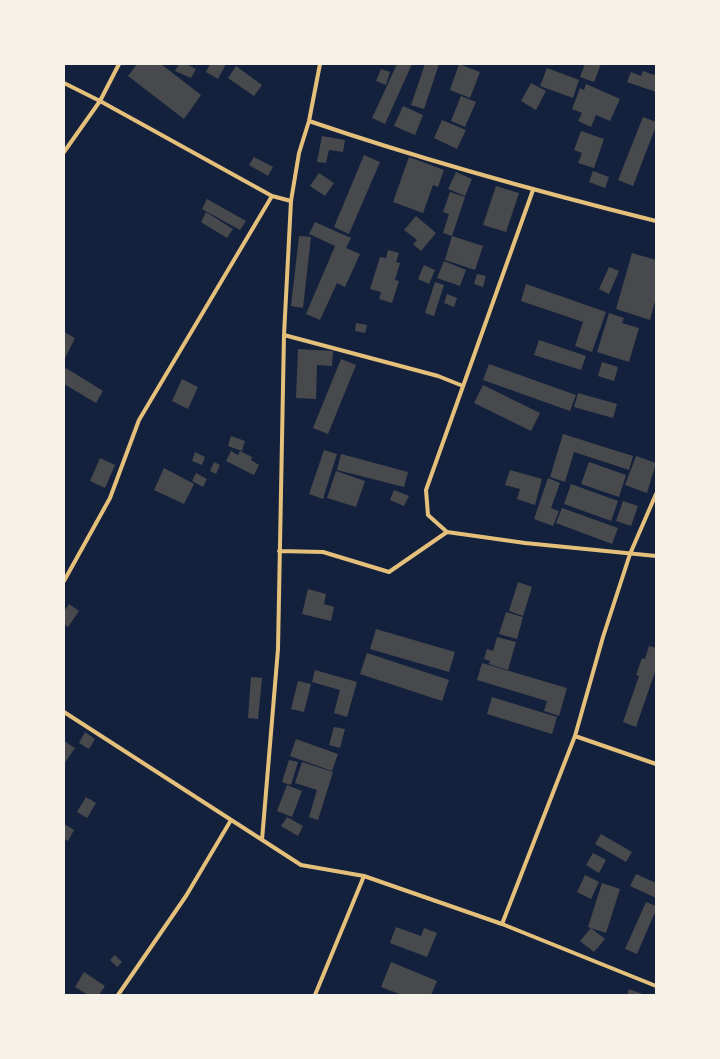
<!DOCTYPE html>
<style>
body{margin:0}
#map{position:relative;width:720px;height:1059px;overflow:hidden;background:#14213d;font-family:"Public Sans",sans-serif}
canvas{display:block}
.frame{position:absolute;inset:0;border:65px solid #f6f1e7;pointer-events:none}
</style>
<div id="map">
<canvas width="720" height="1059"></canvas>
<div class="frame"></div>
</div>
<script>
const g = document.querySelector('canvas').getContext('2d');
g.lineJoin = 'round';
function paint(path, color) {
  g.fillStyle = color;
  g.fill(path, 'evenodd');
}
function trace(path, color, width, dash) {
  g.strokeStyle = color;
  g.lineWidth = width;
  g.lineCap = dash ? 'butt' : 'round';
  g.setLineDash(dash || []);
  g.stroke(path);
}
paint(new Path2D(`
 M 137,64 L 161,64 L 201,95 L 184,119 L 128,76 Z
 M 179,64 L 186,64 L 196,69 L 191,78 L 175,71 Z
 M 210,64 L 226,64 L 218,79 L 206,72 Z
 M 397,64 L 412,64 L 385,124 L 372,118 Z
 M 425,64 L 439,64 L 424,109 L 411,105 Z
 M 459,64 L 480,72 L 470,98 L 450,90 Z
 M 585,64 L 601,64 L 594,82 L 580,77 Z
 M 236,66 L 262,85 L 254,96 L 228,78 Z
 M 547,68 L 579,80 L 573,98 L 540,86 Z
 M 381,69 L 390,72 L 386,85 L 376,81 Z
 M 643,71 L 654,75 L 656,72 L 656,92 L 627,82 L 631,72 L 641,76 Z
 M 531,83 L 546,91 L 536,110 L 521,101 Z
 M 586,84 L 620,99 L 610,121 L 596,115 L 591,127 L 578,121 L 582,113 L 572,109 L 580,88 L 584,90 Z
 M 461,96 L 476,102 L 465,127 L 451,121 Z
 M 403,106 L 423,115 L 415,135 L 394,126 Z
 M 643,117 L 656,122 L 656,126 L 633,186 L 618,180 Z
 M 442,120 L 466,130 L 457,149 L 434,138 Z
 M 581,131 L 604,139 L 594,168 L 578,163 L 582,153 L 574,150 Z
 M 322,136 L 345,140 L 343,152 L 329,150 L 326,163 L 317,162 Z
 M 364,155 L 380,162 L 349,234 L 334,227 Z
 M 254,157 L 273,167 L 268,176 L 249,165 Z
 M 409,157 L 444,170 L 438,187 L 433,185 L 423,213 L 393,202 Z
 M 593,171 L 609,177 L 605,188 L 589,182 Z
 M 456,172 L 472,179 L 465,196 L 448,189 Z
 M 319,173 L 334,183 L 325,196 L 310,186 Z
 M 496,186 L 519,193 L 506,232 L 483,225 Z
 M 450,192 L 465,197 L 452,236 L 443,233 L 449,214 L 443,212 Z
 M 207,199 L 246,221 L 240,230 L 202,209 Z
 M 206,212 L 233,229 L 227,238 L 201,222 Z
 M 416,216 L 436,233 L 421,251 L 413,244 L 417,240 L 404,230 Z
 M 315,222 L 351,238 L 346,248 L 360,254 L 345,287 L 337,283 L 320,320 L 306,314 L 335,246 L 309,234 Z
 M 299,236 L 311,237 L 303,308 L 291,306 Z
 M 452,236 L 483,246 L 475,270 L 445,260 Z
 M 388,250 L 399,253 L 396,262 L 400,263 L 395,280 L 399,281 L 392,303 L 379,299 L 381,292 L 370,289 L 380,257 L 386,258 Z
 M 632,253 L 656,260 L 656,297 L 650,320 L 616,309 Z
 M 444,261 L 466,270 L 460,286 L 437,278 Z
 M 424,265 L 435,270 L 429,284 L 418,279 Z
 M 609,267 L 619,271 L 609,294 L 599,289 Z
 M 477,274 L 486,276 L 483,287 L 474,284 Z
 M 435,282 L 444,285 L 434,316 L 425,313 Z
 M 526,284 L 606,312 L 592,352 L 575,346 L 583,322 L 521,301 Z
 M 447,294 L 457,298 L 454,307 L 444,303 Z
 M 609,313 L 624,318 L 622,323 L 639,328 L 629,362 L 597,352 Z
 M 356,323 L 367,325 L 365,333 L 355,331 Z
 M 64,332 L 75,338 L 64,360 Z
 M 539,340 L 586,356 L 581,370 L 534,355 Z
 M 298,349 L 333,351 L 332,366 L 317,365 L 316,399 L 296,398 Z
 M 341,359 L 356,365 L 328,434 L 313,428 Z
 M 602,362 L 618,367 L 614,381 L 598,376 Z
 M 489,364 L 576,395 L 570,411 L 483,380 Z
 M 66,368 L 103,391 L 96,403 L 64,384 L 64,371 Z
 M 182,379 L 198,387 L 188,409 L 172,401 Z
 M 483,385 L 540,413 L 531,431 L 474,403 Z
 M 578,393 L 617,404 L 613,418 L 574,407 Z
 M 563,434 L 633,456 L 629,470 L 574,452 L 565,482 L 550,477 Z
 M 231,436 L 245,441 L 242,451 L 228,446 Z
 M 324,450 L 337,454 L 323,499 L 309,494 Z
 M 231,451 L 238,455 L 240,451 L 252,457 L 251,460 L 259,465 L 254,475 L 226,461 Z
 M 195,452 L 205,457 L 202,465 L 192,461 Z
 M 341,454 L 408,472 L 404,487 L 337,470 Z
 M 636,456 L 656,463 L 647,493 L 625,485 Z
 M 100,458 L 115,465 L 105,488 L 90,481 Z
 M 214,462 L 220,465 L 216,474 L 210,471 Z
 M 589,462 L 626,475 L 619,497 L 581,484 Z
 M 164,468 L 194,484 L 184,504 L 154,490 Z
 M 510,470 L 542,479 L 535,505 L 517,499 L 520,489 L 505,485 Z
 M 336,471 L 365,481 L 356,507 L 327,498 Z
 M 196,473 L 207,479 L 203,487 L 192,481 Z
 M 548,478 L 560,483 L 551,508 L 559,511 L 553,526 L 534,519 Z
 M 571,484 L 618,501 L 611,521 L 564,504 Z
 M 394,490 L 409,496 L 404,506 L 390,500 Z
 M 623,501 L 638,506 L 631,526 L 616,521 Z
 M 562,508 L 618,528 L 612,544 L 556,523 Z
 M 518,582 L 532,587 L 523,616 L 509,611 Z
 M 308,589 L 326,594 L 324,604 L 334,607 L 331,621 L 302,614 Z
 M 69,604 L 79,611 L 68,627 L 64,624 L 64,611 Z
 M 506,612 L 523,617 L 517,639 L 499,634 Z
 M 376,629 L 455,652 L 449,672 L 370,649 Z
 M 497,637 L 516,642 L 508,670 L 489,664 L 490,661 L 484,659 L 487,649 L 493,651 Z
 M 649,646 L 656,648 L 656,669 L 636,727 L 623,722 L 639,676 L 636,675 L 642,658 L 645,659 Z
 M 367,653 L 449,680 L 442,701 L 360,674 Z
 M 482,663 L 567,688 L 559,716 L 544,711 L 547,701 L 477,680 Z
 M 315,670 L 357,682 L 347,717 L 334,713 L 340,690 L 312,682 Z
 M 251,677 L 262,678 L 258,719 L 248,718 Z
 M 298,681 L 311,684 L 304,712 L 291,709 Z
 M 492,697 L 557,717 L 552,734 L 487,714 Z
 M 334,727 L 345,729 L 340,748 L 329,745 Z
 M 85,732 L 95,739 L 89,749 L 79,743 Z
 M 296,739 L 338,754 L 332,771 L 290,756 Z
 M 64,741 L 75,748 L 64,764 Z
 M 289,760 L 298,762 L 291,785 L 282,782 Z
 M 302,762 L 333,772 L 318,820 L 309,817 L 317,790 L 295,783 Z
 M 287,785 L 302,791 L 292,817 L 277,811 Z
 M 86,797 L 96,803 L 87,818 L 77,812 Z
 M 287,817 L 303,826 L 298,836 L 281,826 Z
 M 64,824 L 74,830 L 68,841 L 64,839 Z
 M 601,834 L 632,852 L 626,862 L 595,844 Z
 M 593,853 L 606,860 L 599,873 L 586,865 Z
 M 636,874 L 656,883 L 656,898 L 630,886 Z
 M 585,875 L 599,882 L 591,899 L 577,892 Z
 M 602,883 L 620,889 L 606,933 L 588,927 Z
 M 646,902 L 656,906 L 656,910 L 637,954 L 625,949 Z
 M 396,927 L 421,936 L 424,928 L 437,933 L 427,957 L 390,943 Z
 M 591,928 L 605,939 L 594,952 L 580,941 Z
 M 115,955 L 122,962 L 117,967 L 110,960 Z
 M 391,962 L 437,981 L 431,995 L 402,995 L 381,987 Z
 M 84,972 L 105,986 L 99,995 L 88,995 L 75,987 Z
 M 629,989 L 645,995 L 627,995 Z`), '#48494c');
trace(new Path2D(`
 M 64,83 L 100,101 L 272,196 L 291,201
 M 309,121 C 423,160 539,192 656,221
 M 64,152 L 100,101 L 119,64
 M 533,190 L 426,490 L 428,515 L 447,532 L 525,543 L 656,556
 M 284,335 L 438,376 L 463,386
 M 279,551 L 323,552 L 389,572 L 447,532
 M 64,581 L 110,498 L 139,420 L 272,196
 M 64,712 L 301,865 L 364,876 L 502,924 L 656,986
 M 575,736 L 656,764
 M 262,840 L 278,649 L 284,335 L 291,201 L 299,153 L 309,121 L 320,64
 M 502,924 L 575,736 L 603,637 L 630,554 L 656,494
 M 118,995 L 186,896 L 231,820
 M 315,995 L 364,876`), '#e5c07b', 4);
</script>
